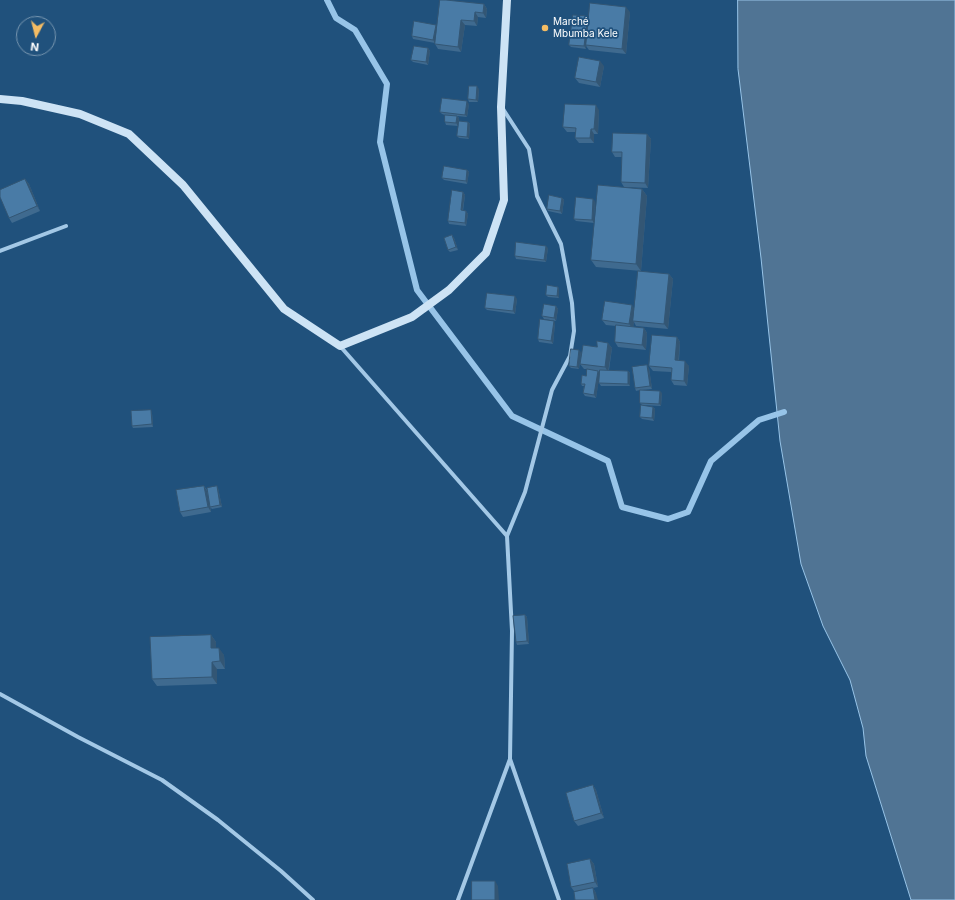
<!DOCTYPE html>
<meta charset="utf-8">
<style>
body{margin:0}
#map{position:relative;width:955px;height:900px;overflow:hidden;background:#20517c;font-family:Inter,sans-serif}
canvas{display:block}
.north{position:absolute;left:16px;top:16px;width:40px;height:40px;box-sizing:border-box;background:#20517c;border:1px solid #7997b0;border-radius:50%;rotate:187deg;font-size:11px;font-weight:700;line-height:16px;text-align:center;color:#fff}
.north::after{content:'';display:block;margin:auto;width:14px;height:18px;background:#f4bc64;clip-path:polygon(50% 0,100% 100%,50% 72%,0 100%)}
</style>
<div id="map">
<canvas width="955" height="900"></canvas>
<div class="north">N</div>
</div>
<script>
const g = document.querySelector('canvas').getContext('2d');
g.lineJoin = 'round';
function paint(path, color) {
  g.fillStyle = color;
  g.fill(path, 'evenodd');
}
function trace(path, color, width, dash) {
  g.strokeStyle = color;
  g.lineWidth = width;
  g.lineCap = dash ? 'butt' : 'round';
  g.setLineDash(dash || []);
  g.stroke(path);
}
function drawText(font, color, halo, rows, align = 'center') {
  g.font = font + ' Inter,sans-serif';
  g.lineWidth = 3.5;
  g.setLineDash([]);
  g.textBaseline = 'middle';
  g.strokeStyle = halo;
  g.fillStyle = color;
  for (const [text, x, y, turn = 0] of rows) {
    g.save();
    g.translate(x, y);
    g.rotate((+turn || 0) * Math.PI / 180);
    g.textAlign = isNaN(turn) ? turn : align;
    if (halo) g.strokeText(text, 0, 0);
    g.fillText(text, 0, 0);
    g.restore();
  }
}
const water = new Path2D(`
 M 738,0 L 955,0 L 955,900 L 911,900 L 866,756 L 863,728 L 850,680 L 823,626 L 801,564 L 780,441 L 761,258 L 738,69 Z`);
paint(water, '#507494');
trace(water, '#97c4e8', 1);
trace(new Path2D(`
 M 327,0 L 336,18 L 355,30 L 387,84 L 380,142 L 417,290 L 512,416 L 608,461 L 622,507 L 668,519 L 688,512 L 711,461 L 759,420 L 784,412`), '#97c4e8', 6);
trace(new Path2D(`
 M 0,251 L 66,226
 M 340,346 L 507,536
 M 0,694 L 78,737 L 162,780 L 218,820 L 281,871 L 313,900
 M 510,759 L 559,900
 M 458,900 L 510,759 L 512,631 L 507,536 L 525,492 L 552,390 L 570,356 L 574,331 L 572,303 L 561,244 L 537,196 L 529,149 L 503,109`), '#a3c8e6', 4);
trace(new Path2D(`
 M 0,99 L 22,101 L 80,114 L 129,134 L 183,185 L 284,309 L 340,346 L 412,317 L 449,290 L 486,253 L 504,200 L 501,107 L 507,0`), '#cde3f5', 8);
paint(new Path2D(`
 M 484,4 L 487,9 L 486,18 L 478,17 L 477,26 L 465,25 L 461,52 L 438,49 L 435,44 L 435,43 L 413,39 L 412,36 L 436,25 L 437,26 Z
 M 630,12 L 626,54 L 589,50 L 586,46 L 586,49 L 571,47 L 569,45 L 589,18 Z
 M 428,48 L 430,51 L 428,65 L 413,62 L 411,60 Z
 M 604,66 L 600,87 L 579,83 L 575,78 Z
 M 479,89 L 478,102 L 469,102 L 468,99 Z
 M 469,104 L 467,117 L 457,116 L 459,118 L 458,126 L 446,125 L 445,122 L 445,115 L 442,114 L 440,112 Z
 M 599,110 L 598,134 L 594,134 L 594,143 L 579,143 L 575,138 L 575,132 L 567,132 L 563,127 Z
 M 468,122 L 470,124 L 469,139 L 459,138 L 457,136 Z
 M 647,134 L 651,139 L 648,188 L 624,187 L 621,182 L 622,157 L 615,157 L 612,152 Z
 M 467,170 L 469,172 L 467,184 L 444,180 L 442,178 Z
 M 25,179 L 29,184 L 40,211 L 12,223 L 9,218 Z
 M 642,189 L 647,196 L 641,271 L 596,267 L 591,260 Z
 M 463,192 L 465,195 L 463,211 L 466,211 L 468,214 L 466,226 L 449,224 L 448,221 Z
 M 562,198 L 564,200 L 562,214 L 548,211 L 547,209 Z
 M 595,201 L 594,223 L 576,221 L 574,219 Z
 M 452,235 L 454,238 L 458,250 L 450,252 L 448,250 Z
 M 548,248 L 546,262 L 516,259 L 515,256 Z
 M 669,274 L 673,279 L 668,329 L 636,326 L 634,322 L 633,327 L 644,328 L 647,333 L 646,350 L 618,347 L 615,342 L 616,326 L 606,325 L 602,320 L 634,308 Z
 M 558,287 L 559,289 L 559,298 L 548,297 L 546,295 Z
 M 517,299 L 515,314 L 487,310 L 485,308 Z
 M 556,306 L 558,309 L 556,321 L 544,319 L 542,316 Z
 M 555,323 L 553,344 L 539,342 L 538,339 Z
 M 677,337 L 680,342 L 679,361 L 689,366 L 687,386 L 674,385 L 671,380 L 671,372 L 653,371 L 649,366 Z
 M 608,343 L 612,348 L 609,370 L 628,371 L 630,373 L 630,386 L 601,386 L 599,383 L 599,378 L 596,398 L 585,396 L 583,393 L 584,386 L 582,386 L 581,384 L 586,376 L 587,369 L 584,369 L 580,364 L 597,347 Z
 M 581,352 L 579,369 L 571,368 L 569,366 Z
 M 649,368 L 652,389 L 642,390 L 662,393 L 661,406 L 642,405 L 640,403 L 640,390 L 636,391 L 635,388 Z
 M 653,407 L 655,409 L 654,421 L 642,419 L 640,417 Z
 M 152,413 L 153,427 L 133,428 L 132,426 Z
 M 204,486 L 207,490 L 218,488 L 222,507 L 212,509 L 210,507 L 209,498 L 211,512 L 183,517 L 180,512 Z
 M 525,615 L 527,617 L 529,644 L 517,645 L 516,642 Z
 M 211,635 L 216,642 L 216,648 L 224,655 L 225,669 L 217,669 L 217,684 L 157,686 L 152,679 Z
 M 593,785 L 596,790 L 604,818 L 578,826 L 574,821 Z
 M 590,859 L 594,864 L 598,887 L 593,888 L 596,893 L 574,891 L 571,887 Z`), '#3f6a8f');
paint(new Path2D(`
 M 484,4 L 487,9 L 486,18 L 483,13 Z
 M 626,7 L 630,12 L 626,54 L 622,49 Z
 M 475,12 L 478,17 L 477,26 L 474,21 Z
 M 588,16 L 589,19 L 586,49 L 584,46 Z
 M 461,20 L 465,25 L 461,52 L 458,47 Z
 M 436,25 L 438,27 L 435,43 L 433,40 Z
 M 428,48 L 430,51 L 428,65 L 426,62 Z
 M 600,61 L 604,66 L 600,87 L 596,82 Z
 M 477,86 L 479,89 L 478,102 L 476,100 Z
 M 467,101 L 469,104 L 467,117 L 465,115 Z
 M 596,105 L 599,110 L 598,134 L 594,129 Z
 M 457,116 L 459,118 L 458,126 L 456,123 Z
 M 468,122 L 470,124 L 469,139 L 467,137 Z
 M 591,129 L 594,134 L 594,143 L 590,138 Z
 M 647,134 L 651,139 L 648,188 L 645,183 Z
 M 467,170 L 469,172 L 467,184 L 466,181 Z
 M 25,179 L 29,184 L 40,211 L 37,206 Z
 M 642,189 L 647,196 L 641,271 L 636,264 Z
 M 463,192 L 465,195 L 462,213 L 461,210 Z
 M 562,198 L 564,200 L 562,214 L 560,211 Z
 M 593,199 L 595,201 L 594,223 L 592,220 Z
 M 466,211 L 468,214 L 466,226 L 465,223 Z
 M 452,235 L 454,238 L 458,250 L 456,247 Z
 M 546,246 L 548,248 L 546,262 L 544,260 Z
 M 669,274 L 673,279 L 668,329 L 664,324 Z
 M 558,287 L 559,289 L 559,298 L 557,296 Z
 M 515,296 L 517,299 L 515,314 L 513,311 Z
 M 632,305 L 635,310 L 633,321 L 634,322 L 633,329 L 629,324 Z
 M 556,306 L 558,309 L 556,321 L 554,318 Z
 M 554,321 L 555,323 L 553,344 L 551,341 Z
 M 644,328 L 647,333 L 646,350 L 642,345 Z
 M 677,337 L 680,342 L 678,365 L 675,360 Z
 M 608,343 L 612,348 L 608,372 L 605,367 Z
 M 579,350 L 581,352 L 579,369 L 577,367 Z
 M 685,361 L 689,366 L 687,386 L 684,381 Z
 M 647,365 L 649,368 L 652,389 L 650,386 Z
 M 598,371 L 600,374 L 596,398 L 594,395 Z
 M 628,371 L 630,373 L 630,386 L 628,384 Z
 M 660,391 L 662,393 L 661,406 L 659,404 Z
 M 653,407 L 655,409 L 654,421 L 652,418 Z
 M 151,410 L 152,413 L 153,427 L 152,424 Z
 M 204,486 L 207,491 L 211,512 L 208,507 Z
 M 217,486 L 218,488 L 222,507 L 220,505 Z
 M 525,615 L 527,617 L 529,644 L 527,641 Z
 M 211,635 L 216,642 L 216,655 L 211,648 Z
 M 219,648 L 224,655 L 225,669 L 220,661 Z
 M 212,662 L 217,669 L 217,684 L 212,677 Z
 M 593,785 L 596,790 L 604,818 L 601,813 Z
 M 590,859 L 594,864 L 598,887 L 595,882 Z
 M 495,881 L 498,886 L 499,900 L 495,900 Z
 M 593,888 L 596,893 L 598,900 L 595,900 Z`), '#335674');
const building = new Path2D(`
 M 440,0 L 446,0 L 484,4 L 483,13 L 475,12 L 474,21 L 461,20 L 458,47 L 435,44 Z
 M 590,3 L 626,7 L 622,49 L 586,45 Z
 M 573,15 L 588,16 L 584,46 L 569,45 Z
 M 414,21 L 436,25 L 433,40 L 412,36 Z
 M 414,46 L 428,48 L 426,62 L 411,60 Z
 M 579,57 L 600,61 L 596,82 L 575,78 Z
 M 469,86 L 477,86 L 476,100 L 468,99 Z
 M 442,98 L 467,101 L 465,115 L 440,112 Z
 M 565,104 L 596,105 L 594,129 L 591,129 L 590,138 L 575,138 L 576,128 L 563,127 Z
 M 445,115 L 457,116 L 456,123 L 445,122 Z
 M 459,121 L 468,122 L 467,137 L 457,136 Z
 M 613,133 L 647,134 L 645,183 L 621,182 L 622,152 L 612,152 Z
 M 444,166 L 467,170 L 466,181 L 442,178 Z
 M 25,179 L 37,206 L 9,218 L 0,197 L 0,190 Z
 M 598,185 L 642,189 L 636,264 L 591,260 Z
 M 452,190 L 463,192 L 461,210 L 466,211 L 465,223 L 448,221 Z
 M 549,195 L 562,198 L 560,211 L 547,209 Z
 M 576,197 L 593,199 L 592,220 L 574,219 Z
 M 452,235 L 456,247 L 448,250 L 444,238 Z
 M 516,242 L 546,246 L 544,260 L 515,256 Z
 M 638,271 L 669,274 L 664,324 L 633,321 Z
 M 547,285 L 558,287 L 557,296 L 546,295 Z
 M 487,293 L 515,296 L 513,311 L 485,308 Z
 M 605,301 L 632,305 L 629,324 L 602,320 Z
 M 544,304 L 556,306 L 554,318 L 542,316 Z
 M 540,319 L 554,321 L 551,341 L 538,339 Z
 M 616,325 L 644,328 L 642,345 L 615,342 Z
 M 652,335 L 677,337 L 675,360 L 685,361 L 684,381 L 671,380 L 672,368 L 649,366 Z
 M 597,341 L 608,343 L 605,367 L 580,364 L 583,345 L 597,347 Z
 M 571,349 L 579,350 L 577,367 L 569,366 Z
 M 647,365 L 650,386 L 635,388 L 632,367 Z
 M 587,369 L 598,371 L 594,395 L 583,393 L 585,384 L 581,384 L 582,375 L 586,376 Z
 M 600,370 L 628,371 L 628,384 L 599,383 Z
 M 640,390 L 660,391 L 659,404 L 640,403 Z
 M 641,405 L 653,407 L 652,418 L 640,417 Z
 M 151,410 L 152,424 L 132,426 L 131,411 Z
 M 204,486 L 208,507 L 180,512 L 176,490 Z
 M 217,486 L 220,505 L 210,507 L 207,488 Z
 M 525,615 L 527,641 L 516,642 L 513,616 Z
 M 211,635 L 211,648 L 219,648 L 220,661 L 212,662 L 212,677 L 152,679 L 150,637 Z
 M 593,785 L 601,813 L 574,821 L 566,793 Z
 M 590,859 L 595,882 L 571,887 L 567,864 Z
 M 472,881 L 495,881 L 495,900 L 472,900 Z
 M 593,888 L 595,900 L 575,900 L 574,892 Z`);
paint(building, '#497ba6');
trace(building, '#335674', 1);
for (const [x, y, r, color] of [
 [545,28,4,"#f4bc64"]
]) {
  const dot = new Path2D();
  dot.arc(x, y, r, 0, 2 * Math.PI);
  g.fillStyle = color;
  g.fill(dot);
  trace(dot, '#20517c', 1.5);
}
drawText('10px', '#fff', '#20517c', [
 ["Marché",553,22],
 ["Mbumba Kele",553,34]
], 'left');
</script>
